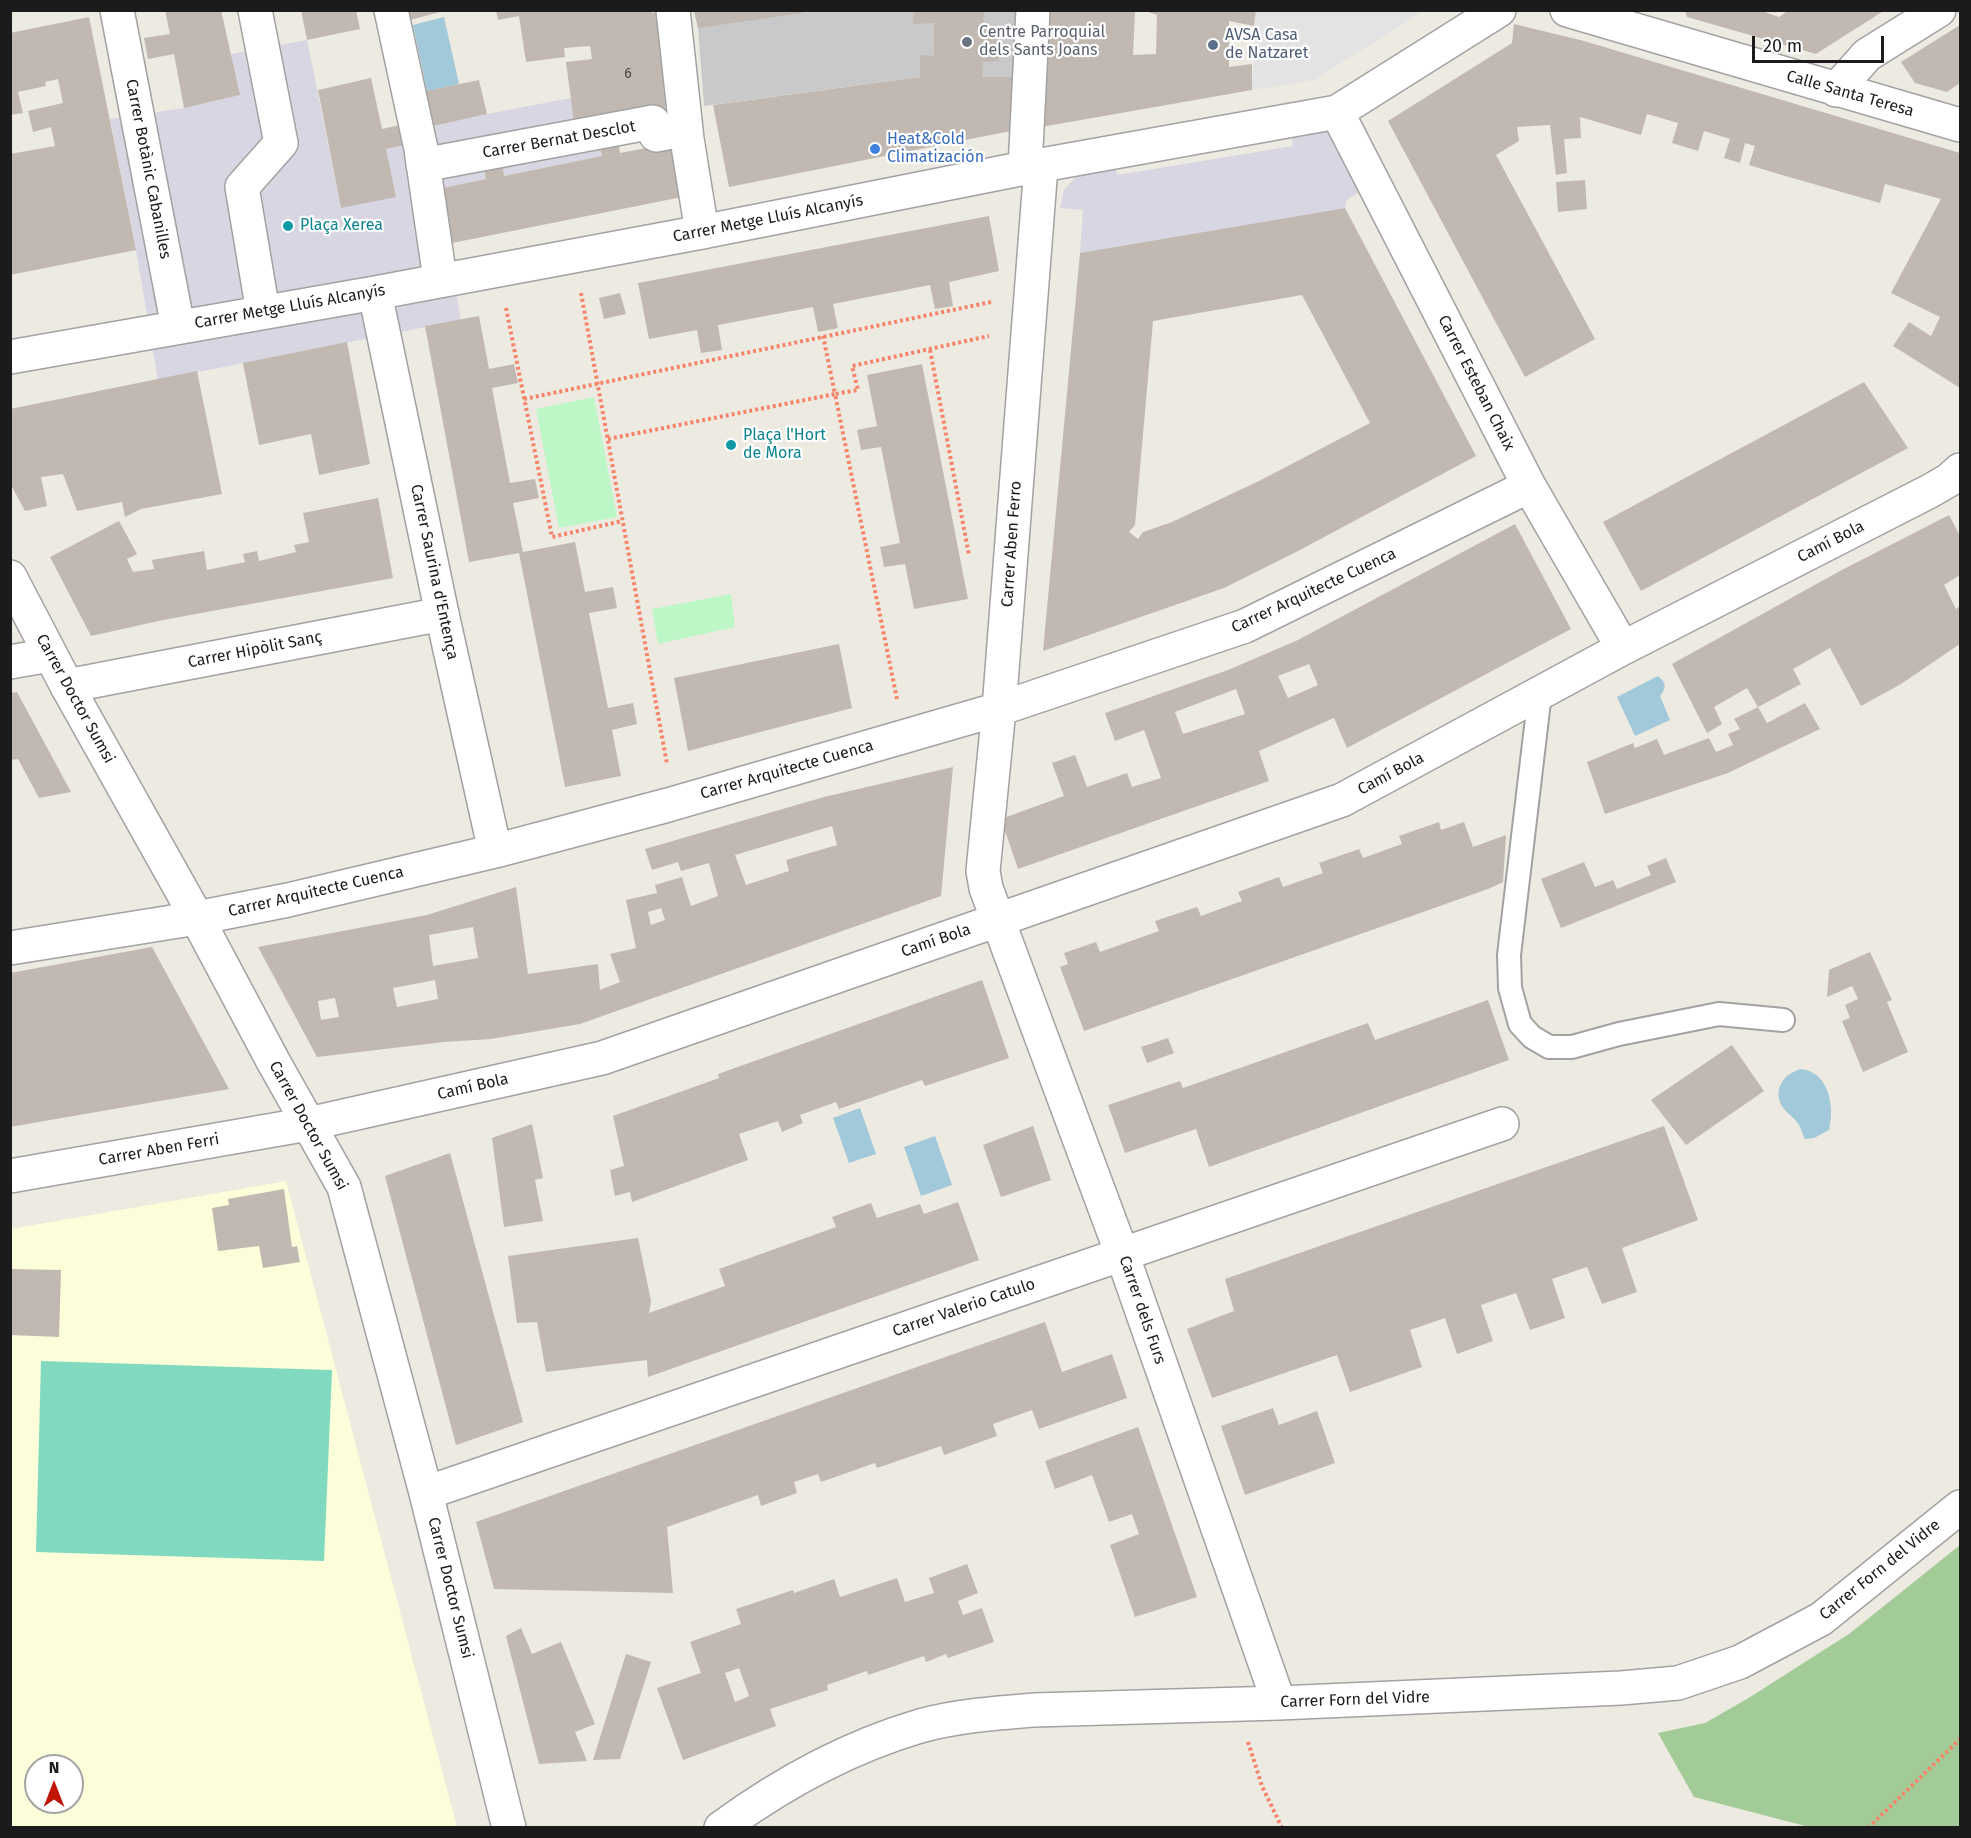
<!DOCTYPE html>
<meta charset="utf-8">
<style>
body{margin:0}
#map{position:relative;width:1971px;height:1838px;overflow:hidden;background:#edeae1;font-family:"Fira Sans",sans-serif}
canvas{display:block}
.frame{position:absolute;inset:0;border:12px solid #1b1b1b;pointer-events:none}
.north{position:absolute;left:24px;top:1754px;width:60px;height:60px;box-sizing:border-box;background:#fff;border:2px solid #a4a4a4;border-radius:50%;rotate:0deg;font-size:16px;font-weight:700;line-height:24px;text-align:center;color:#1b1b1b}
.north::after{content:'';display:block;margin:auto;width:21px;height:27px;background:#c11506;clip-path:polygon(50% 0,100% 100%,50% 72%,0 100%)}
.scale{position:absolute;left:1752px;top:36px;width:132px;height:27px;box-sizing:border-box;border:3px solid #1b1b1b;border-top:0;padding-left:8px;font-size:18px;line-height:21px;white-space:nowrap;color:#1b1b1b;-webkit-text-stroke:4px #fff;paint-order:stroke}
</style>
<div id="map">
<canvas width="1971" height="1838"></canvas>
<div class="frame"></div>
<div class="north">N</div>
<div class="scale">20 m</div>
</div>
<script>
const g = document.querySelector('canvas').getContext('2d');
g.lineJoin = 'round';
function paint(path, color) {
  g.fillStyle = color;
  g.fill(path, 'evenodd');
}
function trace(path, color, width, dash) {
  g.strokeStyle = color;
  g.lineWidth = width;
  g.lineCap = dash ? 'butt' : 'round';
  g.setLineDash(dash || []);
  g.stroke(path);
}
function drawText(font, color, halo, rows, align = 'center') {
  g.font = font + ' "Fira Sans",sans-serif';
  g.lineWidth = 4.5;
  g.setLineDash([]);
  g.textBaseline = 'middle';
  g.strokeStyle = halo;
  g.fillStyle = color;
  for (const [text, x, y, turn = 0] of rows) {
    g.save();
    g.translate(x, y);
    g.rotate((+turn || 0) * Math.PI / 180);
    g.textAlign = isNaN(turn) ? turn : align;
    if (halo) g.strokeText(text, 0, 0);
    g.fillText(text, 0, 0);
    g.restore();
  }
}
paint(new Path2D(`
 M 286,1181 L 457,1827 L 11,1828 L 11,1229 ZM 36,1766 L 72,1766 L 72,1802 L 36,1802 Z`), '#fbfed9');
paint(new Path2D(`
 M 694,11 L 1023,11 L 1017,77 L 920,77 L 704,106 L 698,28 Z`), '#c9c9c9');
paint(new Path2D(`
 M 1960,1545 L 1960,1827 L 1809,1827 L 1694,1797 L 1658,1733 L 1705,1723 L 1747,1699 L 1849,1634 Z`), '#a2cb97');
paint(new Path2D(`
 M 594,397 L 617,517 L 559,528 L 536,409 Z
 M 731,594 L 735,627 L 658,644 L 652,609 Z`), '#bef7c7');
paint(new Path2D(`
 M 41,1361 L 332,1370 L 324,1561 L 36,1552 Z`), '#81dabf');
paint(new Path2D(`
 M 1256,11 L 1256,10 L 1424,11 L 1314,80 L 1252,90 Z`), '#e3e3e3');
paint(new Path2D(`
 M 307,40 L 341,208 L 386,149 L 410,144 L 429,127 L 487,114 L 571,98 L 596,127 L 602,156 L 504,176 L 482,159 L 486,179 L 438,189 L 461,320 L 158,380 L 136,250 L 110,119 L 184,108 L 239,95 L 231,54 Z
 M 1326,129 L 1335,133 L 1365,188 L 1347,200 L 1345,208 L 1080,253 L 1083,210 L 1060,208 L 1064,190 L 1080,173 L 1115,164 L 1117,175 L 1293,146 L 1292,133 Z`), '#d7d6e2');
paint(new Path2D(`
 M 444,17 L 459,84 L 427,91 L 413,25 Z
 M 1658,676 C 1666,682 1667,688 1660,696 L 1670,720 L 1635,736 L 1617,697 Z
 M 1801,1069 C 1829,1072 1835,1107 1829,1130 L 1814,1138 L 1805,1139 C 1802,1133 1801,1127 1797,1122 C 1793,1117 1788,1114 1784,1109 C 1771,1091 1783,1074 1801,1069 Z
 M 860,1108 L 876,1154 L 849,1163 L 833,1118 Z
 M 935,1136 L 952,1185 L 921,1196 L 904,1147 Z`), '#a2c9da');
paint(new Path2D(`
 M 165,10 L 221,10 L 240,95 L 184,108 L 174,54 L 148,59 L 144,38 L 170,34 Z
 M 301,10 L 356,10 L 360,29 L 307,40 Z
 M 403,10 L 444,10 L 444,11 L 406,21 Z
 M 496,10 L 652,10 L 652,13 L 657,12 L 666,116 L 575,130 L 566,62 L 592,59 L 590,46 L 564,48 L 565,57 L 526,62 L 519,16 L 498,20 Z
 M 694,10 L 802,10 L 802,13 L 698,28 Z
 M 914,10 L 984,10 L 983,29 L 999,29 L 999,61 L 983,62 L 982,77 L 1017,77 L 1011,131 L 729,187 L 713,105 L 920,77 L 920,55 L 934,56 L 934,23 L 913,24 Z
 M 1043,10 L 1135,10 L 1133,55 L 1156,54 L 1157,15 L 1142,10 L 1256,10 L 1254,26 L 1229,21 L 1229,67 L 1252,64 L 1252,90 L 1041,127 Z
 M 1685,10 L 1759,10 L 1779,17 L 1789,10 L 1885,10 L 1816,54 L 1687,17 Z
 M 89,17 L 136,250 L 10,275 L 10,154 L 55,146 L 51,127 L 33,132 L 28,111 L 63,103 L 58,79 L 45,82 L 46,86 L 18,92 L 23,113 L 10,115 L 10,33 Z
 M 1514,24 L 1584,41 L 1960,153 L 1960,388 L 1893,346 L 1909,322 L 1931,336 L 1940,317 L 1891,293 L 1941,199 L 1885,184 L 1880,203 L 1775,173 L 1749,165 L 1755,146 L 1745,143 L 1740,163 L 1724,158 L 1730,139 L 1704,131 L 1698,151 L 1672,143 L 1678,123 L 1647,114 L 1641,135 L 1580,117 L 1581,138 L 1564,139 L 1567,173 L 1556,175 L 1550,125 L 1517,127 L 1519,141 L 1496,155 L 1595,339 L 1525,377 L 1388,121 L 1512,43 Z
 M 1960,25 L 1960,83 L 1947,92 L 1915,83 L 1901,62 Z
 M 371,78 L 382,129 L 405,124 L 410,144 L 386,149 L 396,197 L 341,208 L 318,90 Z
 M 479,80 L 487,114 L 429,127 L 421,92 Z
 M 617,134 L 620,153 L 672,143 L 682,197 L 447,244 L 438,189 L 486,179 L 482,159 L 501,155 L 504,176 L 602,156 L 598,138 Z
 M 1585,180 L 1587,209 L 1558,212 L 1556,182 Z
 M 1345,208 L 1476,456 L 1298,551 L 1224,588 L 1043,651 L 1080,253 ZM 1302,295 L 1370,423 L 1261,480 L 1172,522 L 1143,532 L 1138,539 L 1129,532 L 1135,525 L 1153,321 Z
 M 989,216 L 999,271 L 949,282 L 953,306 L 935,309 L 930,285 L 833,304 L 838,328 L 818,332 L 813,307 L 718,325 L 722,350 L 701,353 L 697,330 L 649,339 L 638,283 Z
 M 620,293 L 626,314 L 604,319 L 599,298 Z
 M 479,316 L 489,369 L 514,364 L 518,383 L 492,388 L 510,483 L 535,479 L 539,498 L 513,503 L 523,552 L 575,542 L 585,592 L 613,587 L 617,608 L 589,613 L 608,708 L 633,703 L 637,724 L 612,730 L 621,776 L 565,787 L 519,553 L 469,562 L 425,326 Z
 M 347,342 L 370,464 L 319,475 L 311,434 L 259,445 L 243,363 Z
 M 922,364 L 968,599 L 914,609 L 905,564 L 884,567 L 880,547 L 900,543 L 881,447 L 861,450 L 857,430 L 877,426 L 867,375 Z
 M 197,371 L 222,494 L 141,509 L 125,517 L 122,502 L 77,511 L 63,474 L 41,477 L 47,506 L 25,511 L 10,483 L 10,409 Z
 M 1864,382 L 1908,448 L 1641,591 L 1603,522 Z
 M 378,498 L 393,578 L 163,620 L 91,636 L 50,557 L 119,521 L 137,554 L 127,559 L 133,572 L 154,569 L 152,560 L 204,551 L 207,570 L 245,562 L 243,554 L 257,551 L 259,561 L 296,552 L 294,545 L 309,542 L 303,513 Z
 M 1949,515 L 1960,536 L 1960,575 L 1944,585 L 1956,609 L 1960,606 L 1960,644 L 1901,684 L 1861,706 L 1830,648 L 1793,669 L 1801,684 L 1758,707 L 1767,723 L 1805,703 L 1820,729 L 1728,773 L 1605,814 L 1587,762 L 1633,743 L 1635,748 L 1657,739 L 1664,755 L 1709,738 L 1716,752 L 1733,745 L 1728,734 L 1740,729 L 1734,719 L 1758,707 L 1747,688 L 1714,707 L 1722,724 L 1707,733 L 1672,664 L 1840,571 Z
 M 1515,524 L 1571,629 L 1347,748 L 1334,718 L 1259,751 L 1269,781 L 1018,869 L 1001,819 L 1064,796 L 1052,763 L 1075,755 L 1087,787 L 1127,773 L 1132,787 L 1161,778 L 1144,730 L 1115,741 L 1105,713 L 1228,670 L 1298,640 ZM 1309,664 L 1318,685 L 1288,698 L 1278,676 ZM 1236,689 L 1245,714 L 1183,734 L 1175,712 Z
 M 839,644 L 852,708 L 688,751 L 674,678 Z
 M 17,692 L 71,792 L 39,798 L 18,759 L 10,760 L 10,693 Z
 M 953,767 L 941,896 L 580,1024 L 491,1039 L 444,1042 L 317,1057 L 258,947 L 427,915 L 516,887 L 528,974 L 598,964 L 600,990 L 620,982 L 610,954 L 636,948 L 626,900 L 657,893 L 655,885 L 682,877 L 691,906 L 718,896 L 709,863 L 681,871 L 678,862 L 652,870 L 645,849 L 824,797 ZM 832,826 L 837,845 L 786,860 L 789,871 L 746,885 L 735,855 ZM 661,908 L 665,920 L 651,925 L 648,912 ZM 473,927 L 478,958 L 433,966 L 429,935 ZM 435,980 L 438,999 L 397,1007 L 393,988 ZM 335,998 L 339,1017 L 321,1020 L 318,1001 Z
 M 1439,822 L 1441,830 L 1464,822 L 1473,847 L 1506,835 L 1503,882 L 1488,889 L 1406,918 L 1084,1031 L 1060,967 L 1068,964 L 1064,953 L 1096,942 L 1100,952 L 1159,931 L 1155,921 L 1197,907 L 1201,916 L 1220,909 L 1242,901 L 1238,892 L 1279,877 L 1283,887 L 1323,873 L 1319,863 L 1359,849 L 1363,858 L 1402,844 L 1399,836 Z
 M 1666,858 L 1676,882 L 1561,928 L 1541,879 L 1584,862 L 1595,887 L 1613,880 L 1617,889 L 1651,875 L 1647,866 Z
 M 152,947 L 229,1089 L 10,1127 L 10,973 Z
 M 1870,952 L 1892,1000 L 1887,1002 L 1908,1052 L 1863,1072 L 1842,1021 L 1850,1018 L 1845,1005 L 1858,999 L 1852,986 L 1827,997 L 1829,970 Z
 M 982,980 L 1009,1058 L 925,1086 L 922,1080 L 839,1109 L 836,1102 L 800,1115 L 803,1123 L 782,1132 L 778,1121 L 739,1134 L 748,1160 L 632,1202 L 630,1192 L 615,1196 L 610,1170 L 624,1166 L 613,1116 L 719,1078 L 718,1074 Z
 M 1488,1000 L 1509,1060 L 1209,1167 L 1196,1129 L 1125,1153 L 1108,1105 L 1180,1081 L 1183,1088 L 1368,1023 L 1375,1040 Z
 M 1168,1038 L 1174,1053 L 1147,1063 L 1141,1047 Z
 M 1732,1045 L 1764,1091 L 1686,1145 L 1651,1100 Z
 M 532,1124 L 543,1178 L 535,1180 L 543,1221 L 504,1227 L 492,1138 Z
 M 1033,1126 L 1051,1180 L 1001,1197 L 983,1145 Z
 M 1664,1126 L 1698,1220 L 1622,1248 L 1637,1292 L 1602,1304 L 1587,1267 L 1552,1279 L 1565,1318 L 1530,1330 L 1516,1293 L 1481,1305 L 1493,1341 L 1457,1354 L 1445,1318 L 1410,1330 L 1422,1367 L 1350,1392 L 1337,1355 L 1212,1398 L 1187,1329 L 1234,1311 L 1225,1279 Z
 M 450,1153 L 523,1422 L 456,1445 L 385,1176 Z
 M 284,1189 L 292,1247 L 297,1246 L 300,1262 L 263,1268 L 259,1246 L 218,1251 L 212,1208 L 229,1205 L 228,1199 Z
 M 958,1202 L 979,1260 L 648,1377 L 647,1360 L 546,1372 L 537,1322 L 517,1323 L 508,1256 L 638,1238 L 651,1301 L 649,1313 L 725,1286 L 719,1269 L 836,1227 L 832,1217 L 871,1203 L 877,1218 L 920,1204 L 924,1214 Z
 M 10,1269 L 61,1270 L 59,1337 L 10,1335 Z
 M 1045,1322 L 1062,1372 L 1112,1354 L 1127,1398 L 1039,1429 L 1032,1410 L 993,1424 L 997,1436 L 944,1455 L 941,1446 L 877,1468 L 875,1463 L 821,1482 L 818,1474 L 794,1482 L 797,1493 L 761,1506 L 758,1495 L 667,1527 L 673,1593 L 494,1589 L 476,1522 Z
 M 1273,1408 L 1279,1425 L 1317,1411 L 1335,1463 L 1245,1495 L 1221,1426 Z
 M 1138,1427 L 1197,1597 L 1135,1617 L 1110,1545 L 1139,1534 L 1132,1514 L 1109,1522 L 1092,1475 L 1055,1489 L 1045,1461 Z
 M 967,1564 L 978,1593 L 958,1601 L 963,1615 L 982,1608 L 994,1642 L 948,1658 L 946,1654 L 926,1662 L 924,1656 L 868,1675 L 867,1671 L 827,1685 L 828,1690 L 770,1709 L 776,1726 L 683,1760 L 657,1688 L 701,1673 L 690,1642 L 741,1624 L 736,1609 L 793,1590 L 794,1593 L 834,1579 L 840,1597 L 897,1578 L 905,1602 L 934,1593 L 929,1578 ZM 739,1668 L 749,1696 L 735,1702 L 725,1673 Z
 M 521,1628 L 532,1654 L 561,1642 L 595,1724 L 575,1732 L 587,1761 L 539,1764 L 506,1636 Z
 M 626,1654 L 651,1662 L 620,1759 L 593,1760 Z`), '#c1b9b1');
const service = new Path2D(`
 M 1540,693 L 1509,955 L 1510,988 L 1520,1024 L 1532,1037 L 1549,1047 L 1572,1047 L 1619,1034 L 1719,1014 L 1783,1020`);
const pedestrian = new Path2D(`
 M 391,10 L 421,149 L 440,279
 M 673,10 L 687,139 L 702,232
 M 423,165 L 653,122 L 656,135 L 686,129
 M 67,686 L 442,614`);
const minor = new Path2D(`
 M 117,10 L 178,327
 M 255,10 L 281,143 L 242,187 L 263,312
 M 1567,10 L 1960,125
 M 1836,90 L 1867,55 L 1939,10
 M 1337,112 L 1529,486 L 1623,648
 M 1041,166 L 999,709 L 983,871 L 986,888 L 1122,1254 L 1279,1703
 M 1025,168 L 1033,10
 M 375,293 L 442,614 L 495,851
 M 10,357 L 375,293 L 702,232 L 1025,168 L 1337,112 L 1499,10
 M 10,577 L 67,686 L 197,918 L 273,1061 L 344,1187 L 426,1493 L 509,1828
 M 10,662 L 50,655
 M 10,948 L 197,918 L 288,900 L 495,851 L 668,805 L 999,709 L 1245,626 L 1529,486
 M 10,1176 L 308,1124 L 602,1058 L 1342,800 L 1623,648 L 1930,491 L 1949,480 L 1960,470
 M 426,1493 L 1502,1124
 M 721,1828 C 781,1784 849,1747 920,1726 C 957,1716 996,1713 1034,1710 L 1279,1703 L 1621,1688 L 1678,1683 L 1740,1662 L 1821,1619 L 1960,1507`);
trace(service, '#a2a2a2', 26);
trace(pedestrian, '#a2a2a2', 36);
trace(minor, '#a2a2a2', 36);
trace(new Path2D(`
 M 581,293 L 667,764
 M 506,308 L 552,537 L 622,521
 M 930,350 L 969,555
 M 524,399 L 991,302
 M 608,439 L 835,394 L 823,336
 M 897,699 L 835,394 L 858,390 L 852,366 L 989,336
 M 1248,1742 L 1262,1786 L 1282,1828
 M 1868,1828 L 1960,1739`), '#f5846a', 4, [3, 3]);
trace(service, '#fff', 22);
trace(pedestrian, '#fff', 33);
trace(minor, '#fff', 33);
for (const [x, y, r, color] of [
 [967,42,6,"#6b7280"],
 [1213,45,6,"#5c6f8a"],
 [875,149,6,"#3f7fe0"],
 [288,226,6,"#0f9aa8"],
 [731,445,6,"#0f9aa8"]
]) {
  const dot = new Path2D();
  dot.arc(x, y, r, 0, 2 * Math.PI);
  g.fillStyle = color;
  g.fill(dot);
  trace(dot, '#fff', 2);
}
drawText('14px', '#444240', null, [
 ["6",628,74]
]);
drawText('16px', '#5b616d', '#fff', [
 ["Centre Parroquial",979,33],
 ["dels Sants Joans",979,51]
], 'left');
drawText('16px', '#4e5e75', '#fff', [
 ["AVSA Casa",1225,36],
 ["de Natzaret",1225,54]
], 'left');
drawText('16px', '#1b1b1b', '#fff', [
 ["Calle Santa Teresa",1850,94,16],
 ["Carrer Bernat Desclot",559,140,-10],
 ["Carrer Botànic Cabanilles",148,169,79],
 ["Carrer Metge Lluís Alcanyís",768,219,-11],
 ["Carrer Metge Lluís Alcanyís",290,307,-10],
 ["Carrer Esteban Chaix",1476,383,63],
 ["Camí Bola",1831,542,-27],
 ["Carrer Aben Ferro",1012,544,-86],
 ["Carrer Saurina d'Entença",434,572,78],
 ["Carrer Arquitecte Cuenca",1314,591,-25],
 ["Carrer Hipòlit Sanç",255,650,-11],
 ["Carrer Doctor Sumsi",75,699,61],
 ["Carrer Arquitecte Cuenca",787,770,-16],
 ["Camí Bola",1391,774,-28],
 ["Carrer Arquitecte Cuenca",316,892,-13],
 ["Camí Bola",936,941,-19],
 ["Camí Bola",473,1087,-13],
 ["Carrer Doctor Sumsi",308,1126,61],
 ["Carrer Aben Ferri",159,1150,-10],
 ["Carrer Valerio Catulo",964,1308,-19],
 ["Carrer dels Furs",1142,1310,71],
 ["Carrer Forn del Vidre",1880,1570,-39],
 ["Carrer Doctor Sumsi",450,1588,76],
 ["Carrer Forn del Vidre",1355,1700,-2]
]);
drawText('16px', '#366cbe', '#fff', [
 ["Heat&Cold",887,140],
 ["Climatización",887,158]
], 'left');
drawText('16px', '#0d838f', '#fff', [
 ["Plaça Xerea",300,226],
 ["Plaça l'Hort",743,436],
 ["de Mora",743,454]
], 'left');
</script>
